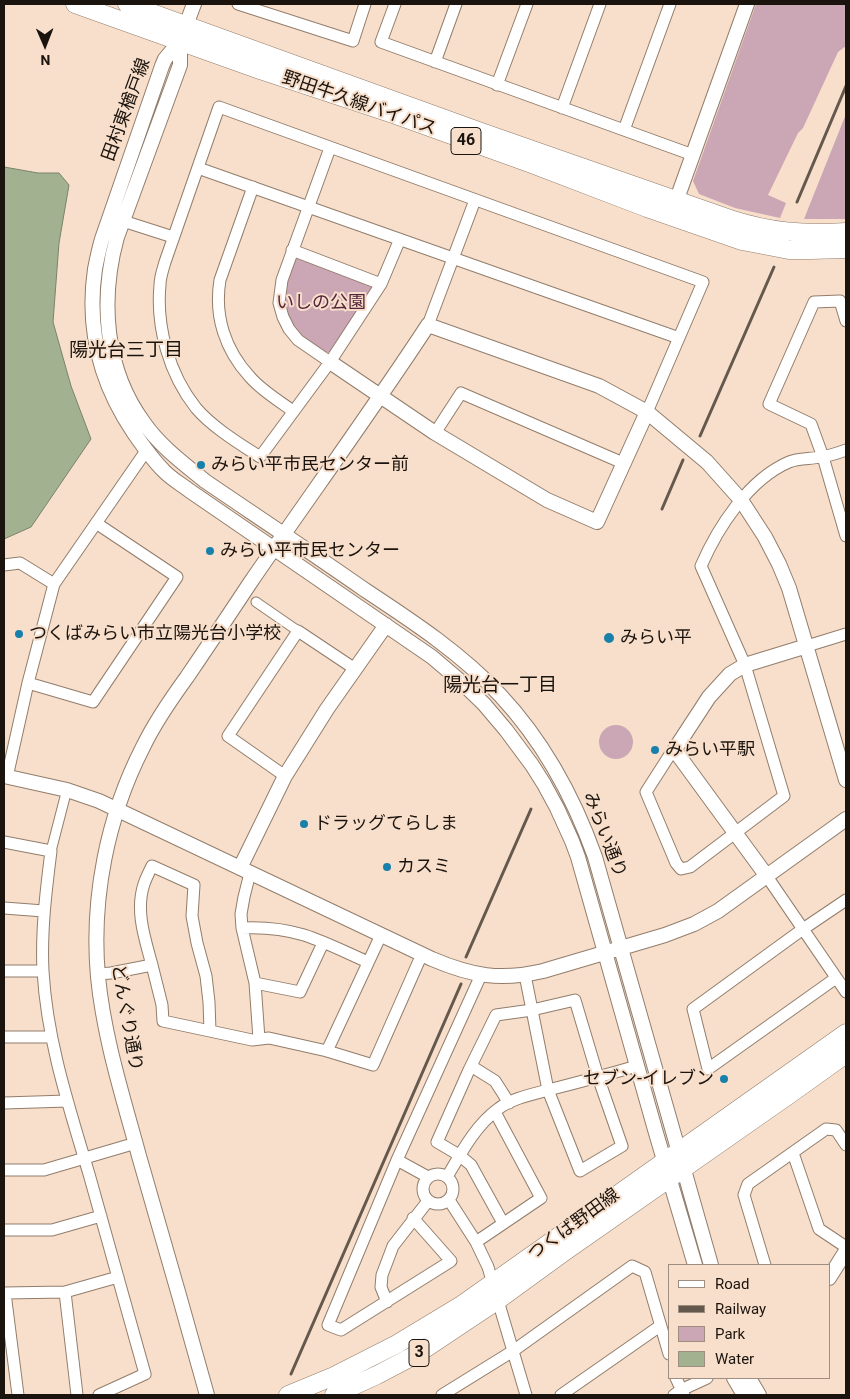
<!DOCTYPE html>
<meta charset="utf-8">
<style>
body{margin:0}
#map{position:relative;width:850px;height:1399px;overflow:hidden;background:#f7dfcb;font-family:Roboto,sans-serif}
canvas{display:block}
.frame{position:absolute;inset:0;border:5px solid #1b130d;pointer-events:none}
.legend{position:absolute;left:668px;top:1264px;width:162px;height:115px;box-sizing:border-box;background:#f7dfcb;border:1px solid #9f8d7f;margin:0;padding:6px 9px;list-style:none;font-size:15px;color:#1b130d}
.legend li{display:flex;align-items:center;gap:10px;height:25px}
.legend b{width:25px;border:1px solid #9f8d7f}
.north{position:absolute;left:20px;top:20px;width:50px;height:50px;-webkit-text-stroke:4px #f7dfcb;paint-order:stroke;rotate:179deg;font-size:14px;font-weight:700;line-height:20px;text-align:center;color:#1b130d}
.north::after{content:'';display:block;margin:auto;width:18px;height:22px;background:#1b130d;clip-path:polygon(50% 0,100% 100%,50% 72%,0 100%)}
</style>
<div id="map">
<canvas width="850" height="1399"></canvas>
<div class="frame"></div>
<ul class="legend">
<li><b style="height:6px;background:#fff"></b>Road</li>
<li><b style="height:6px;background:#65584d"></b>Railway</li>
<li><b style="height:14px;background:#cba6b4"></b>Park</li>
<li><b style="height:14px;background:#a2b291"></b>Water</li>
</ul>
<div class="north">N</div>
</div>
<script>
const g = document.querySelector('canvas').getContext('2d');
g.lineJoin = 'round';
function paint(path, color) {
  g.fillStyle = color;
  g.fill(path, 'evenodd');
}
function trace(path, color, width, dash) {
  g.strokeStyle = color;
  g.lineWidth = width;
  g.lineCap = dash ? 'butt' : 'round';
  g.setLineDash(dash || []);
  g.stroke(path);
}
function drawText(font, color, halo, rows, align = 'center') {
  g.font = font + ' Roboto,"Noto Sans JP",sans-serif';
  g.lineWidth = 4;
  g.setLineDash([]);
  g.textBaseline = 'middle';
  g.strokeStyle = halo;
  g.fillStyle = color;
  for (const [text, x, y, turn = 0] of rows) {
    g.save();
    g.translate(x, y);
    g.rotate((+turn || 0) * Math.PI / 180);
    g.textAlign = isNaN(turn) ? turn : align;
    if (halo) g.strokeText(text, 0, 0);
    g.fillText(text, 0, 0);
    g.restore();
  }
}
paint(new Path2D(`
 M 756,4 L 846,4 L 846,46 L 838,52 L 803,128 L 798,133 L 768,195 L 786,203 L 780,218 L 735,208 L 699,194 L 693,181 Z
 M 846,114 L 846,219 L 804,219 Z
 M 301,257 L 372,282 L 374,290 L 330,352 L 322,352 C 315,347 306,342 300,335 C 277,313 285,287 294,260 Z
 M599 742a17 17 0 1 1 34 0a17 17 0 1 1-34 0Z`), '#cba6b4');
const water = new Path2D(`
 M 4,167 L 38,173 L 59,173 L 69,185 L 59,243 L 53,322 L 71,386 L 91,439 L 31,527 L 4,539 Z`);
paint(water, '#a2b291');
trace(water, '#7a8269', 1);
const pedestrian = new Path2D(`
 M 256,602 L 298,631
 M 51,851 L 65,797`);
const minor = new Path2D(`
 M 238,4 L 353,41 L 365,4
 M 395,4 L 381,42 L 693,155
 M 435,62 L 456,4
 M 497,85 L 527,4
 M 562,108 L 600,4
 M 624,130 L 670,4
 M 330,148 L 282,280 L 279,303 L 283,317 L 289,329 L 298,340 L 330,362
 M 198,168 L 679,338
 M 253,187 L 220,280 C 214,316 225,350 250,377 C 261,390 279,401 293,411
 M 123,221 L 173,237
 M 400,239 L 381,284 L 330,362 L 260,457 C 240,444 212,427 196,408 C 169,374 156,327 160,285 C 160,277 163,269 165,262 L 219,107 L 703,282 L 647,412
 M 292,250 L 381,284
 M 846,321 L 840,301 L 814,302 L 769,404 L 811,424 L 823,457 L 846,536
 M 428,325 L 475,200
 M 435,433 L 461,393 L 623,463
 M 4,565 L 20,563 L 54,584
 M 807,646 L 846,634
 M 28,683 L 93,702 L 177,577 L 96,523
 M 675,751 L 671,753 L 646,792 L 676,863 L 681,869 L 690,867 L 784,796 L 745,665 L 701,566 C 718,527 749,479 789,462 C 798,458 810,459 820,457 C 829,456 838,453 846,450
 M 285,776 L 228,736 L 298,631 L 355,669
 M 7,777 L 28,683 L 54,584 L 146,451
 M 4,842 L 51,851 C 46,891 41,931 43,971 C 47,1041 69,1107 89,1174 C 108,1240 126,1307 145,1374 L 99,1395
 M 250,873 L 244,897 L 241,914 L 242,928 L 255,983 L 259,1039
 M 766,875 L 846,992
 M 4,908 L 44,911
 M 242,928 C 263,927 284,929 304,935 C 326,942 347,953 368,962
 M 152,965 C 145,939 135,911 144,884 C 146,878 149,872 152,866 L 194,885 L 192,916 L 197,943 L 206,976 L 209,1002 L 210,1031
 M 4,971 L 43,971
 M 98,974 L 111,973 L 152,965 L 162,1005 L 163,1021 L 252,1040 L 269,1038 L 327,1051 L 373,1065 L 422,954
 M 836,978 L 708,1069 L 693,1009 L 803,929 L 846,900
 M 255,983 L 300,992 L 323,943
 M 4,1037 L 51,1037
 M 327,1051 L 381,935
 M 471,1066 L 495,1081 L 509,1103
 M 4,1103 L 67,1101
 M 793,1153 L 819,1229 L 846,1247
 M 397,1160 L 428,1177
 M 4,1170 L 44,1170 L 136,1143
 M423 1189a15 15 0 1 1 30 0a15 15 0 1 1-30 0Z
 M 447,1177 C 461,1153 475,1126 498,1109 C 512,1098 534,1094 552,1089 C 580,1082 609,1074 637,1066
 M 449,1200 L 476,1242 L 488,1267 L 526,1395
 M 413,1218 L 451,1261 L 341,1330 L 328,1325 L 397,1160 L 481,975
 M 503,1223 L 471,1165 L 459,1155 L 437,1142 L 469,1070 L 496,1015 L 532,1010 L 575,1000 L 598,1077 L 622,1146 L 580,1171 L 548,1090 L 525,975
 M 4,1230 L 52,1230 L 101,1216
 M 476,1242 L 541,1198 L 495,1112
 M 765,1265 L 744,1195 L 748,1184 L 826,1129 L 836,1130 L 846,1145
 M 65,1292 L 77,1395
 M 4,1293 L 65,1292 L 118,1277
 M 5,1293 L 18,1395
 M 387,1302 L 381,1287 L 382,1275 L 393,1246 L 428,1201
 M 676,1378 L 684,1395
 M 442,1395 L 513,1351 L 632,1266 L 645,1272 L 669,1354
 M 561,1395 L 660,1326
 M 674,1395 L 681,1390 L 707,1378`);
const tertiary = new Path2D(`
 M 194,4 L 180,41 L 180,65 L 117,237 C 100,299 104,369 144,423 C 160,446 183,463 205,481 C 258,517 312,553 365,590 C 412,621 461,653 500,695 C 543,741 574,798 595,857 L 711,1265
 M 180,41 L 165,59 L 162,66 L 102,239 C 99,249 97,259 95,269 C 86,330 100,383 134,433 C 143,446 152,459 163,470 C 170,478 181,484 190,491 L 432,657 L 459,680 L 484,704 L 506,730 L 532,765 L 544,784 L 557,808 L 572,841 L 578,857 L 656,1133 L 695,1265
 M 673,210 L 747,4
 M 330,362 L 435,433 L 547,500 L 597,522 L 647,412
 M 4,776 L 67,790 L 99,801 L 432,959 C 472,976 500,981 543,971 L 665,935 L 694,924 L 718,911 L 846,819
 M 240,868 L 285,776 L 327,709 L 386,625
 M 766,875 L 676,752 L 675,749 L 709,697 L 730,674 L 745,665 L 807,646
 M 829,1278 L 846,1251
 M 734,1378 L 744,1395
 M 749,1378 L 759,1395
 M 207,1395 C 185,1315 162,1236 139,1156 C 123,1097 104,1038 98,977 C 91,899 107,817 143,747 C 155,722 171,699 187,677 C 208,646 229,615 250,583 C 309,497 371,412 428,325 L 599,386 L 647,412 L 707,462 L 741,500 L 765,537 L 779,564 L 789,588 L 846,780`);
const primary = new Path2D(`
 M 75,4 L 260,70 L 396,115 L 532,164 L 647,208 L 742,241 L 789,250 L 810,250 L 846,249
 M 127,4 L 481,132 L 730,219 C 771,232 804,235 846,232
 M 288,1395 L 334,1376 L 397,1344 L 460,1306 L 846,1033
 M 334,1395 L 377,1375 L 417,1354 L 498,1300 L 564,1252 L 790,1094 L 846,1054`);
trace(pedestrian, '#927d6b', 11);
trace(minor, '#927d6b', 13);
trace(tertiary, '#927d6b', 16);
trace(primary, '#927d6b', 19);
trace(pedestrian, '#fff', 9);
trace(minor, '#fff', 11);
trace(tertiary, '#fff', 14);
trace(primary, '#fff', 18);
trace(new Path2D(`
 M 797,202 L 846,86
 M 700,436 L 774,267
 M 662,509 L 683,460
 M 466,957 L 531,809
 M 291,1374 L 461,984`), '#65584d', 3);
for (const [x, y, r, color] of [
 [201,465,5,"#1880aa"],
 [210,551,5,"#1880aa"],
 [19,634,5,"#1880aa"],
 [609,638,6,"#1880aa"],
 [655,750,5,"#1880aa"],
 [304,824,5,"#1880aa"],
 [387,867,5,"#1880aa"],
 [724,1079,5,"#1880aa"]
]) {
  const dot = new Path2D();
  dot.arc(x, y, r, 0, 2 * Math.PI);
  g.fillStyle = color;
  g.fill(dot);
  trace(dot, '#f7dfcb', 2);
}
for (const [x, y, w] of [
 [466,141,30],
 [419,1353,20]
]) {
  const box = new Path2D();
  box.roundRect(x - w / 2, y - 13.5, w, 27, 4);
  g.fillStyle = '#f7dfcb';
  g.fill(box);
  trace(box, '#1b130d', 1);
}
drawText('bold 16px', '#1b130d', null, [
 ["46",466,141],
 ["3",419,1353]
]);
drawText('18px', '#1b130d', '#f7dfcb', [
 ["野田牛久線バイパス",359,104,19],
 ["田村東楢戸線",127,110,-70],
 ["みらい通り",604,835,69],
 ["どんぐり通り",126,1018,80],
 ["つくば野田線",574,1225,-36]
]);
drawText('18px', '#56243b', '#f7dfcb', [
 ["いしの公園",321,303]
]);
drawText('18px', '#1b130d', '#f7dfcb', [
 ["みらい平市民センター前",211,465],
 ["みらい平市民センター",220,551],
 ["つくばみらい市立陽光台小学校",29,634],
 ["みらい平",620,638],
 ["みらい平駅",665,750],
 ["ドラッグてらしま",314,824],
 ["カスミ",397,867],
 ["セブン-イレブン",714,1079,"right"]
], 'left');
drawText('19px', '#1b130d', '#f7dfcb', [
 ["陽光台三丁目",126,351],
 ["陽光台一丁目",500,686]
]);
</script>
